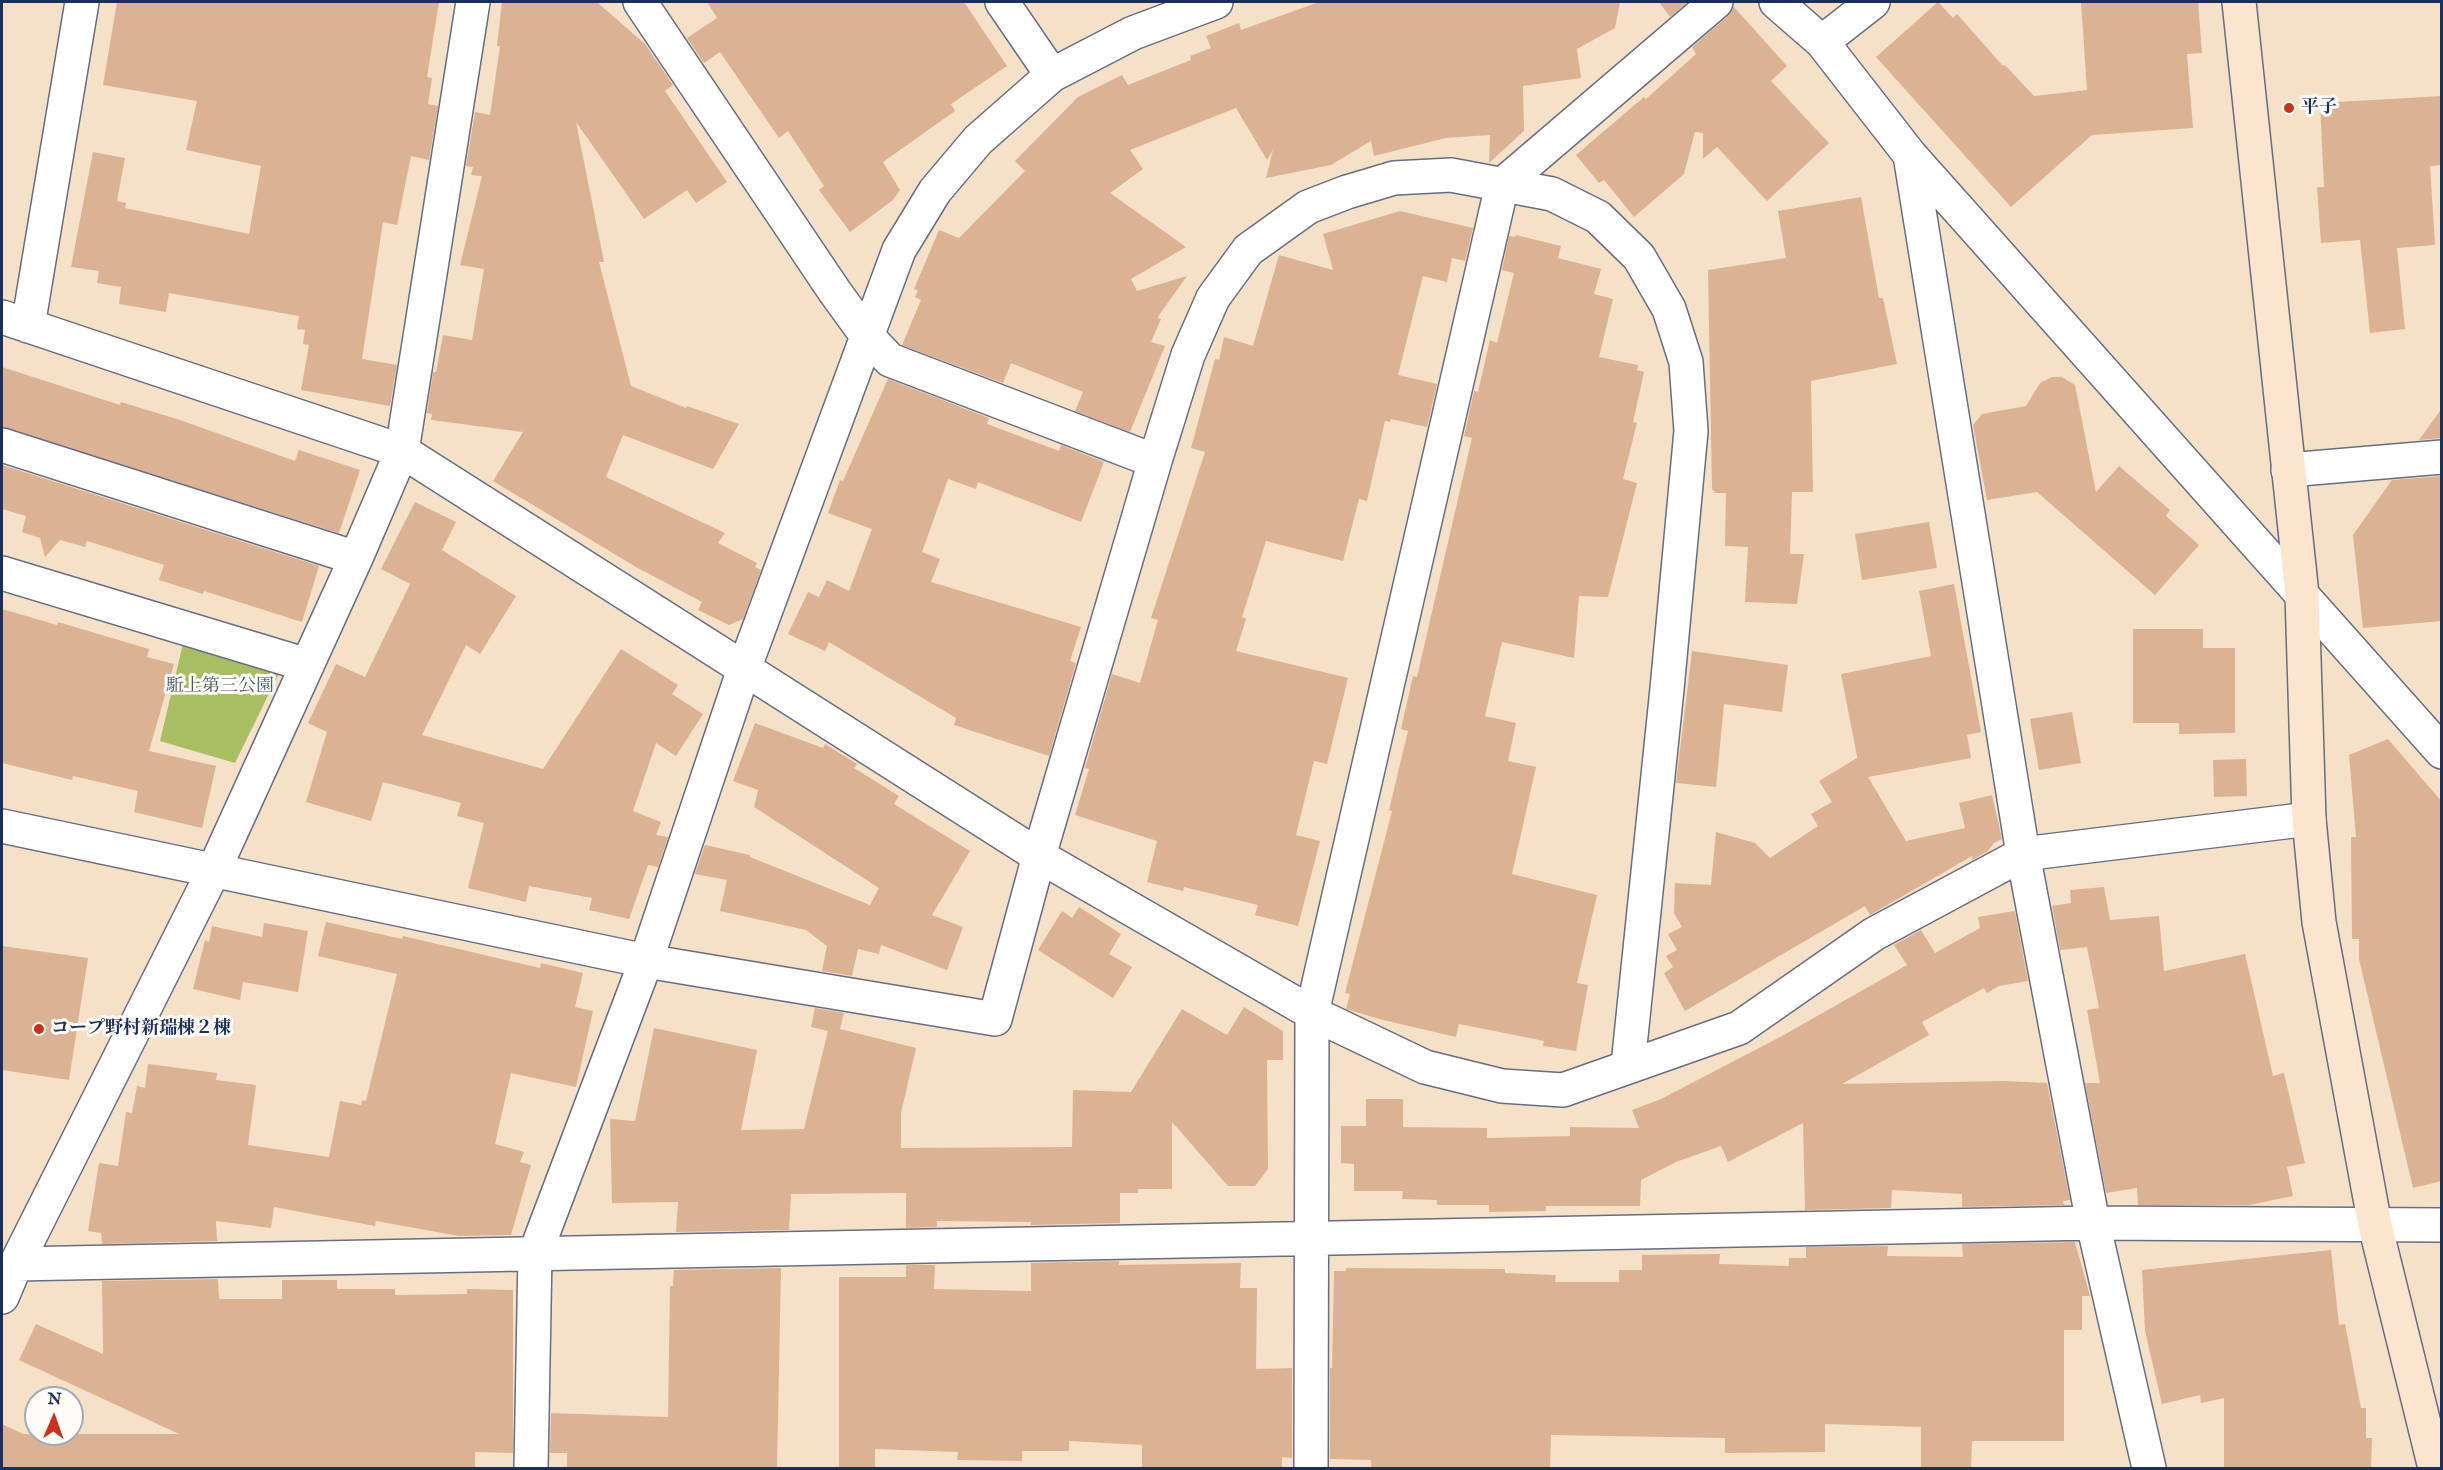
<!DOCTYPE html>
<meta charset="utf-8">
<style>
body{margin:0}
#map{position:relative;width:2443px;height:1470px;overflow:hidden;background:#f5e1c8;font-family:"IM FELL English",serif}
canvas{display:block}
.frame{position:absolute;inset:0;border:3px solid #1b2f5e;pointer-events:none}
.north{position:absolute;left:24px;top:1386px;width:60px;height:60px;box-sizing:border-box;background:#fdfcf7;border:2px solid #a3aaba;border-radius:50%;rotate:2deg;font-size:16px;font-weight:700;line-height:24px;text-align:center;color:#1b2f5e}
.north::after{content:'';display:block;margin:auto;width:21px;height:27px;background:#c8321e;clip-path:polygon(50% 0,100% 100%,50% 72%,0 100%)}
</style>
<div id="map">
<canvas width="2443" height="1470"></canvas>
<div class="frame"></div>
<div class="north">N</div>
</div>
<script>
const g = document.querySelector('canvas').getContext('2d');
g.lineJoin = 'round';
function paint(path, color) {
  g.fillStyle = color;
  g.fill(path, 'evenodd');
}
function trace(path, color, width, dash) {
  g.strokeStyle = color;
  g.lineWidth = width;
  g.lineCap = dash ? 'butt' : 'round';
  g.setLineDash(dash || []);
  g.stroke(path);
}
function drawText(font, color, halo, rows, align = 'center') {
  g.font = font + ' "IM FELL English","Noto Serif JP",serif';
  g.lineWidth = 6;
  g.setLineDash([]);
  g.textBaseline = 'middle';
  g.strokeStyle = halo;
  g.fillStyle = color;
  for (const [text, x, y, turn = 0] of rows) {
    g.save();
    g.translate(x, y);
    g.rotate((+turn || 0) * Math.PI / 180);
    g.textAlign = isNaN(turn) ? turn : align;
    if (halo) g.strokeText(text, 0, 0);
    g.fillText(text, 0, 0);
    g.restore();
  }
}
paint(new Path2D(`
 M 186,631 L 287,657 L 235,763 L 160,741 Z`), '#a7be63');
paint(new Path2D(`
 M 117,2 L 439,2 L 427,77 L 432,78 L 428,104 L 438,106 L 429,160 L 411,156 L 397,225 L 383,222 L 362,359 L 397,365 L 390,406 L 301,390 L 309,345 L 303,344 L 305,330 L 297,329 L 299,316 L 169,293 L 166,312 L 119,304 L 121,287 L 97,283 L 99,271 L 71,267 L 93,152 L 125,158 L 117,201 L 126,203 L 125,208 L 249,234 L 261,166 L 186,150 L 197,101 L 103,85 Z
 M 502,2 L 597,2 L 645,44 L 673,85 L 665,91 L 727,182 L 696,203 L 687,190 L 644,219 L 576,122 L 604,262 L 599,262 L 631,386 L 686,408 L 687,406 L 739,424 L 713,469 L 623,435 L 606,477 L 725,533 L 718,543 L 757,563 L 755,567 L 761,570 L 743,619 L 729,625 L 698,610 L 702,602 L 636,567 L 493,481 L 523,432 L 431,420 L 432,414 L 427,413 L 433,372 L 436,372 L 443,335 L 472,340 L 484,269 L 460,265 L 482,176 L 471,175 L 473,167 L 466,166 L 475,112 L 490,115 L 500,46 L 497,46 Z
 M 707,2 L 964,2 L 1007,66 L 951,104 L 955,111 L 883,162 L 900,190 L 893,200 L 850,232 L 819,190 L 824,186 L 788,131 L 779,138 L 720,52 L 704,63 L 687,38 L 717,18 Z
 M 1319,2 L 1620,2 L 1615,28 L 1577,49 L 1581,78 L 1523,86 L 1524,131 L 1489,163 L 1490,135 L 1446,138 L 1374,156 L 1371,141 L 1331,165 L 1266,178 L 1273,150 L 1267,160 L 1236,108 L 1130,150 L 1143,169 L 1110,193 L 1186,247 L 1131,279 L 1137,291 L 1187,276 L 1157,318 L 1161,319 L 1151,342 L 1165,346 L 1130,432 L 1075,411 L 1083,392 L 1011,363 L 1003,383 L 902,345 L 921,300 L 915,297 L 918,291 L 914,289 L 939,230 L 959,238 L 1025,171 L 1015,161 L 1078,97 L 1122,75 L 1128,85 L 1191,60 L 1190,56 L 1211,48 L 1206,36 L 1239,23 L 1241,30 Z
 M 1659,2 L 1688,2 L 1670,17 Z
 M 1938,2 L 1953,18 L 1957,14 L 2003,66 L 2005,65 L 2034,96 L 2087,90 L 2081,2 L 2198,2 L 2202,53 L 2187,54 L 2193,128 L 2092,135 L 2011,207 L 1876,57 Z
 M 1734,7 L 1787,66 L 1771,81 L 1829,143 L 1767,201 L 1717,147 L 1703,159 L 1703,133 L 1695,132 L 1684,174 L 1634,217 L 1604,180 L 1599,183 L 1576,155 L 1644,97 L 1646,99 L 1696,54 L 1692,47 L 1728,16 Z
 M 2442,96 L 2442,165 L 2430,166 L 2435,245 L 2397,248 L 2405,329 L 2370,333 L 2360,240 L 2321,243 L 2317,187 L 2324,187 L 2320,103 Z
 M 1861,197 L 1879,298 L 1883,298 L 1897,364 L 1811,381 L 1813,492 L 1792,492 L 1790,554 L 1804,554 L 1797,604 L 1745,602 L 1748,547 L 1725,546 L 1726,493 L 1714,493 L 1715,491 L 1712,490 L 1708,270 L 1786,258 L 1778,211 Z
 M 1400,211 L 1473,228 L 1465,261 L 1452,258 L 1447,282 L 1423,276 L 1398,375 L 1437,384 L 1427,427 L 1391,419 L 1390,422 L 1385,421 L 1367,501 L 1359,499 L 1343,561 L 1266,541 L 1242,617 L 1246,619 L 1236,651 L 1348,678 L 1327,764 L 1314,761 L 1296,835 L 1320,841 L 1298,926 L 1255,915 L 1258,905 L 1184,887 L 1183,891 L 1147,882 L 1157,841 L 1075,815 L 1089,769 L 1085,768 L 1112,674 L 1140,683 L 1158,620 L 1151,618 L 1205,452 L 1191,448 L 1215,359 L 1219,360 L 1224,337 L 1253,346 L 1279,255 L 1333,270 L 1323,234 Z
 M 1516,235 L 1561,246 L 1558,258 L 1601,269 L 1594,294 L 1613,299 L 1599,357 L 1638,365 L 1637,370 L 1644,372 L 1633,422 L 1637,423 L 1623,479 L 1637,483 L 1608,597 L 1579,596 L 1574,658 L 1502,642 L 1485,716 L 1516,723 L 1508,761 L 1536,767 L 1512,874 L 1597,895 L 1577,983 L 1588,985 L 1576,1051 L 1543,1046 L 1544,1041 L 1459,1024 L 1456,1037 L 1383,1020 L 1346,1009 L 1350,994 L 1345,993 L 1392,811 L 1389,810 L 1408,731 L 1401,729 L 1413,676 L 1417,677 L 1472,438 L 1464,436 L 1474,391 L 1478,392 L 1490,340 L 1497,343 L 1514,273 L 1502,270 L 1509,236 L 1515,237 Z
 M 2,367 L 120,405 L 121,402 L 180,420 L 295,461 L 299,450 L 360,470 L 339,533 L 2,427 Z
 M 2052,377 L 2062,377 L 2075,385 L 2096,492 L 2119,466 L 2170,510 L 2166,516 L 2199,545 L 2155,595 L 2037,492 L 1987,500 L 1973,425 L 1982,414 L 2026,406 L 2040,383 Z
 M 888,379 L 989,418 L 987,424 L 1059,451 L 1061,445 L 1104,462 L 1081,522 L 978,482 L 976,489 L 948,479 L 922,552 L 940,559 L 931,582 L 1081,627 L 1070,661 L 1076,663 L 1049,756 L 954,725 L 956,718 L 829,642 L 825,651 L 788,634 L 808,592 L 819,597 L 827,580 L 849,591 L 872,529 L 828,513 L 840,480 L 843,481 Z
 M 2442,408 L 2442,438 L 2419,440 Z
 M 2,465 L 319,566 L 302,622 L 204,591 L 203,594 L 159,580 L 164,565 L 87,541 L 85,547 L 60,540 L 45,557 L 40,538 L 22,532 L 26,516 L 2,509 Z
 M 2442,476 L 2442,621 L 2363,628 L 2353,535 L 2392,480 Z
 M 415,502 L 456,522 L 442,550 L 516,596 L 480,654 L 466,645 L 422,735 L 543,769 L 621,649 L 678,685 L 672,694 L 703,714 L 676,756 L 656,743 L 633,811 L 661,822 L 656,835 L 668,837 L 658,867 L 648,865 L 629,919 L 589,910 L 592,898 L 529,886 L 526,902 L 468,888 L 484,823 L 457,816 L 461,803 L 383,782 L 371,821 L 306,802 L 327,732 L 308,723 L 336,664 L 365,677 L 410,584 L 381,569 Z
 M 1929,522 L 1937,568 L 1862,580 L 1855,534 Z
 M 1954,584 L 1981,732 L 1967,735 L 1971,758 L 1868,777 L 1906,841 L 1965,828 L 1959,803 L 1992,795 L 2002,839 L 1994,843 L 1988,851 L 1972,860 L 1972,856 L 1870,915 L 1865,906 L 1685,1011 L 1664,973 L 1673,967 L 1666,956 L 1677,950 L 1668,934 L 1682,927 L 1674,913 L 1675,883 L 1711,885 L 1716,832 L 1755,843 L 1770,858 L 1818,826 L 1811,814 L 1832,802 L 1819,781 L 1857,758 L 1858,761 L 1841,674 L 1931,656 L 1919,591 Z
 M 2,609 L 57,625 L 58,622 L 149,649 L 147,657 L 174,664 L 149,751 L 216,766 L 202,828 L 134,812 L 138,791 L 73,776 L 72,780 L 2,763 Z
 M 2133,629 L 2203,629 L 2203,648 L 2235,648 L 2235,733 L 2179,734 L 2179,723 L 2133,723 Z
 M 1692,651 L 1788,665 L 1782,712 L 1724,704 L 1716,787 L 1676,783 Z
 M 2072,712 L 2081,763 L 2039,770 L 2030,719 Z
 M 755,723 L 823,748 L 825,744 L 857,764 L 854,768 L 899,796 L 894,804 L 970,851 L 932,915 L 963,927 L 947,970 L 881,945 L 879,954 L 858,949 L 852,976 L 822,971 L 827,946 L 806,930 L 720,911 L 727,880 L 695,874 L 705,845 L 750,855 L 750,857 L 870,905 L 879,888 L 754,807 L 758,790 L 733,781 Z
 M 2388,739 L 2442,802 L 2442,1181 L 2413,1188 L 2359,959 L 2359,939 L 2352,939 L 2351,837 L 2356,837 L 2349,755 Z
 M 2246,759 L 2247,796 L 2214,797 L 2213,760 Z
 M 2104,887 L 2110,920 L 2159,916 L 2164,971 L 2245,954 L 2273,1076 L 2284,1073 L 2305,1163 L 2287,1167 L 2293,1196 L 2249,1205 L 2138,1205 L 2137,1188 L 2106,1193 L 2085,1083 L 2100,1083 L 2087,1010 L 2099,1008 L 2087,947 L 2060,950 L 2052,906 L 2071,903 L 2070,890 Z
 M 1079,907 L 1121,934 L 1109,954 L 1132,967 L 1113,998 L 1038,950 L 1062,911 L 1072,918 Z
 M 2015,911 L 2028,981 L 1999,986 L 1987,993 L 1984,988 L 1922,1022 L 1929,1035 L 1842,1084 L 2005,1081 L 2047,1083 L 2070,1200 L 2063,1201 L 2064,1205 L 1962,1207 L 1962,1194 L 1892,1190 L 1891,1208 L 1805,1210 L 1803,1123 L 1728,1162 L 1721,1146 L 1676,1162 L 1641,1180 L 1640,1206 L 1546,1206 L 1546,1211 L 1489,1212 L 1489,1205 L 1437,1205 L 1437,1200 L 1402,1199 L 1403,1191 L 1354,1191 L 1354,1164 L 1341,1163 L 1341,1126 L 1366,1126 L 1366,1099 L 1403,1099 L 1403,1127 L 1487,1128 L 1487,1138 L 1570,1136 L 1570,1127 L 1639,1128 L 1632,1110 L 1661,1099 L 1782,1036 L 1907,965 L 1894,945 L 1921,930 L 1935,953 L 1980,928 L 1978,917 Z
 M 326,922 L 402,939 L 403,936 L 540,968 L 541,963 L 583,973 L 575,1007 L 593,1011 L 576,1087 L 511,1073 L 495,1144 L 524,1152 L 520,1162 L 531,1165 L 511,1235 L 459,1236 L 376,1221 L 375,1226 L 274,1207 L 271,1228 L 216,1221 L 217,1241 L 102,1244 L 101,1233 L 88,1231 L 99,1163 L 118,1166 L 126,1112 L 132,1113 L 137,1086 L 145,1088 L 148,1064 L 217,1073 L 216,1080 L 256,1085 L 248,1145 L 329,1157 L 340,1101 L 361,1105 L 362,1100 L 366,1101 L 397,974 L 318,956 Z
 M 264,923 L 308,931 L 298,992 L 243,982 L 240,1000 L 193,989 L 205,940 L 209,942 L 212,926 L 262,937 Z
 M 2,946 L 88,958 L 69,1080 L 2,1070 Z
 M 1244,1007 L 1283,1031 L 1283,1060 L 1267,1060 L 1268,1169 L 1255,1186 L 1228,1186 L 1172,1122 L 1172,1189 L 1138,1189 L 1138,1193 L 1120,1193 L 1120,1223 L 1031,1225 L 1031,1222 L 937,1221 L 937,1227 L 906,1228 L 906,1193 L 791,1194 L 789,1230 L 676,1232 L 678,1202 L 612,1203 L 610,1119 L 635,1121 L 654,1028 L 757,1050 L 741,1130 L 804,1129 L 828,1031 L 811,1027 L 815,1008 L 844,1013 L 840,1029 L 916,1048 L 901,1113 L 901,1148 L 1072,1147 L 1073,1090 L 1131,1092 L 1182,1009 L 1227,1035 Z
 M 2075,1242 L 2090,1296 L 2082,1296 L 2082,1330 L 2064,1330 L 2064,1441 L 1972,1441 L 1971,1468 L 1921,1468 L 1921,1427 L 1825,1424 L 1825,1452 L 1725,1453 L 1725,1438 L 1551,1435 L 1550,1468 L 1371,1468 L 1371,1460 L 1330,1459 L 1330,1368 L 1332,1368 L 1334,1271 L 1346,1271 L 1346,1268 L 1505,1269 L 1505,1273 L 1556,1275 L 1555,1282 L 1619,1282 L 1619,1270 L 1642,1270 L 1642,1255 L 1720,1254 L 1719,1264 L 1789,1266 L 1789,1258 L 1806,1258 L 1806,1247 L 1888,1246 L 1887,1256 L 1963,1257 L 1962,1244 Z
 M 2331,1250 L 2339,1325 L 2345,1324 L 2361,1408 L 2366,1408 L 2366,1438 L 2372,1438 L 2371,1468 L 2224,1468 L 2224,1398 L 2201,1403 L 2200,1395 L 2162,1404 L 2145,1331 L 2142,1270 Z
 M 1119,1261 L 1119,1265 L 1241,1263 L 1240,1288 L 1257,1288 L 1256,1369 L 1292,1368 L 1292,1458 L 1282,1457 L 1282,1468 L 1142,1468 L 1142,1445 L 1069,1441 L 1069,1451 L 1022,1451 L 1022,1461 L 957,1460 L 958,1452 L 875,1449 L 875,1468 L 839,1468 L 839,1277 L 906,1277 L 906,1265 L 935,1265 L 934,1289 L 1031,1291 L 1031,1263 Z
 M 781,1268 L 777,1468 L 567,1468 L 567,1453 L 550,1453 L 551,1413 L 668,1417 L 670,1286 L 673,1286 L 674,1270 Z
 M 218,1279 L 219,1299 L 282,1299 L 282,1280 L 337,1280 L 337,1289 L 395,1289 L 395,1295 L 467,1294 L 467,1289 L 513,1290 L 513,1453 L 475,1452 L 475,1468 L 2,1468 L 2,1424 L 23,1434 L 179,1434 L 19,1360 L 36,1324 L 103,1354 L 102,1281 Z`), '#dbb293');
const street = new Path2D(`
 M 640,2 L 835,292 L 867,336 L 890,360 L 1155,461
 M 1002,2 L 1052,75
 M 1776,2 L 1822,42 L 1910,155 L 2442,752
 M 1822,42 L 1873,2
 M 1910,155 L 2023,854 L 2093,1223 L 2149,1468
 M 2,317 L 402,451 L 1039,856 L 1312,1013 L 1425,1067 L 1502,1086 L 1563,1090 L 1739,1028 L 1874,934 L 2023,854 L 2309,819
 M 28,326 L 82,2
 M 2,445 L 356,558
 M 2288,470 L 2442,457
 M 2,573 L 307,665
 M 2,826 L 646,961 L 995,1019 L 1039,856 L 1155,461 L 1188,355 L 1213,298 L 1248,250 L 1308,207 L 1347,192 L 1394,178 L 1451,175 L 1552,194 L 1598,217 L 1639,257 L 1669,309 L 1686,362 L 1691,431 L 1667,689 L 1628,1065
 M 16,1264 L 2093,1223 L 2442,1225
 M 2,1297 L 16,1264 L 213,872 L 356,558 L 402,451 L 473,2
 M 531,1468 L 535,1254 L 646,961 L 744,669 L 899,250 L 935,191 L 978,140 L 1052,75 L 1133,33 L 1216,2
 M 1311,1468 L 1312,1013 L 1502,185 L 1716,2`);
const secondary = new Path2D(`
 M 2239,2 L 2302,595 L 2309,819 L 2319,922 L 2375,1225 L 2435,1468`);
trace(street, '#676d83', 36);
trace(secondary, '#676d83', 36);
trace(street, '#fff', 33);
trace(secondary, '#fbe5cf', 33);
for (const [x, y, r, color] of [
 [2289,108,6,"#c8321e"],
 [39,1029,6,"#c8321e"]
]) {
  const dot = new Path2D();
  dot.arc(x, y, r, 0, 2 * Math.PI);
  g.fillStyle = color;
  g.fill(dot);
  trace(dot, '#fdfcf7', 2);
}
drawText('bold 18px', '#1b2f5e', '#fdfcf7', [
 ["平子",2301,108],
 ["コープ野村新瑞棟２棟",51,1029]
], 'left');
drawText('18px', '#455a60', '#fdfcf7', [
 ["駈上第三公園",220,687]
]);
</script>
